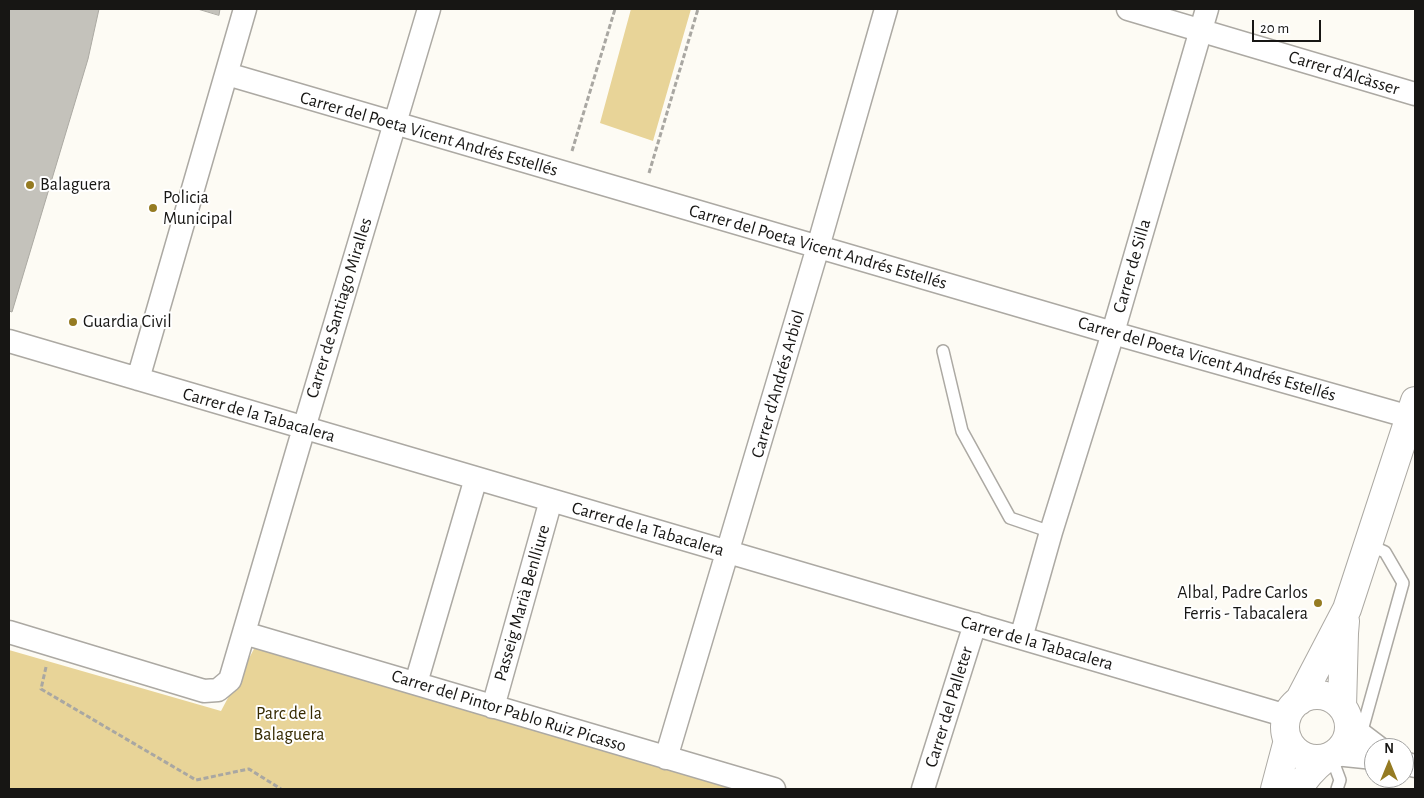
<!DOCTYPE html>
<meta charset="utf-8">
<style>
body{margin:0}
#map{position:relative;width:1424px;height:798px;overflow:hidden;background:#fdfbf4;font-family:"Alegreya Sans",sans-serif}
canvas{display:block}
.frame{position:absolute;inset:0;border:10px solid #171614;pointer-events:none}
.north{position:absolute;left:1364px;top:738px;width:50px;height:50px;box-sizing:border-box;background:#fff;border:1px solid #a2a2a1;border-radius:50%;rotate:0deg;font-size:14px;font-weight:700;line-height:20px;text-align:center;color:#171614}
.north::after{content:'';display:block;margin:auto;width:18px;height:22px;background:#957b22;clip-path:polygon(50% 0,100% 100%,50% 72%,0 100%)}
.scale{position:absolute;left:1252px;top:20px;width:69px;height:22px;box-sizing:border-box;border:2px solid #171614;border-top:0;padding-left:6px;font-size:15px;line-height:18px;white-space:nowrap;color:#171614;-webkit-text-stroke:4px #fff;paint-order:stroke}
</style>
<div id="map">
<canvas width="1424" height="798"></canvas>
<div class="frame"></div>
<div class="north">N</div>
<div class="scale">20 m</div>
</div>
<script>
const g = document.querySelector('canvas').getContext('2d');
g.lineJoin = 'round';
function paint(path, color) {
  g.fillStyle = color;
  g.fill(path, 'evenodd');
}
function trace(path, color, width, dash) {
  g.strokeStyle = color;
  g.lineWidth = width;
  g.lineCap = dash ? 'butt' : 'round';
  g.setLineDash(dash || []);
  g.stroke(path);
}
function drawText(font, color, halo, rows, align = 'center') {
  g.font = font + ' "Alegreya Sans",sans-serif';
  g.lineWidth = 4;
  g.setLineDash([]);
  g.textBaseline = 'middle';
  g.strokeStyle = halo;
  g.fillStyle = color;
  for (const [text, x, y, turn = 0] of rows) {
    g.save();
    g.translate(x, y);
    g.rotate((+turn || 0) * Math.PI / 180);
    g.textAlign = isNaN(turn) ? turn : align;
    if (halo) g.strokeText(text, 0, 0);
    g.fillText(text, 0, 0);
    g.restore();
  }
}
paint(new Path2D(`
 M 631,9 L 691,9 L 653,141 L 600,123 Z
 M 255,647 L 743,789 L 9,789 L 9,650 L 221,711 Z`), '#e8d498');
const building = new Path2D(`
 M 9,9 L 99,9 L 88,59 L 12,312 L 9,311 Z
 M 198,9 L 220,9 L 219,15 Z`);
paint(building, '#c4c2bb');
trace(building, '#aba9a2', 1);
const lane = new Path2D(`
 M 943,351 L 962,431 L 1010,518 L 1051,532
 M 1361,734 L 1403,583 L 1385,552 L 1369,545
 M 1331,756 L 1340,780 L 1337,789`);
const street = new Path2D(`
 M 1128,9 L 1415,94
 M 227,74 L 1113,333 L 1410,417
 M 9,341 L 1287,716
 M 138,379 L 245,9
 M 9,632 L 204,691 L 218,690 L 230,680 L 304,428 L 429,9
 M 244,633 L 774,789
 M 1021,638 L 1051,532 L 1109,346 L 1207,9
 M 416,683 L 476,478
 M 493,707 L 551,500
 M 1350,726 L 1379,748
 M 1335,754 L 1374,758
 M 666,758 L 818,247 L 886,9
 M 1404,763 L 1415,766
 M 923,789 L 975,624`);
const secondary = new Path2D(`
 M1285 727a32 32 0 1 1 64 0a32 32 0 1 1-64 0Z
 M 1299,701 L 1347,609 L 1415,401
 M 1342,707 L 1344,633 L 1345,621
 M 1275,789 L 1288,740
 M 1299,789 C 1305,776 1315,767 1326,758`);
trace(lane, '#aca9a3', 14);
trace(street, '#aca9a3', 25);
trace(secondary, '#aca9a3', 30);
trace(new Path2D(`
 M 572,151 L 615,9
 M 649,173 L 698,9
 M 46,667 L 41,689 L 196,780 L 249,769 L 281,789`), '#a9a7a2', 3, [5, 2.5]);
trace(lane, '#fff', 11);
trace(street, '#fff', 22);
trace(secondary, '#fff', 28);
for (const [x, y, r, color] of [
 [30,185,5,"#957b22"],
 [153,208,5,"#957b22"],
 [73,322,5,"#957b22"],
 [1318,603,5,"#957b22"]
]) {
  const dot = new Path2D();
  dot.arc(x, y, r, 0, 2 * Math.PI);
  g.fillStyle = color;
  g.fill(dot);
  trace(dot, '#fff', 2);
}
drawText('18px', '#171614', '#fff', [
 ["Carrer d'Alcàsser",1344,73,17],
 ["Carrer del Poeta Vicent Andrés Estellés",429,134,16],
 ["Carrer del Poeta Vicent Andrés Estellés",818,247,16],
 ["Carrer de Silla",1132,266,-74],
 ["Carrer de Santiago Miralles",339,308,-73],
 ["Carrer del Poeta Vicent Andrés Estellés",1207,359,16],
 ["Carrer d'Andrés Arbiol",778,384,-74],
 ["Carrer de la Tabacalera",259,415,16],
 ["Carrer de la Tabacalera",648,529,16],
 ["Passeig Marià Benlliure",522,603,-74],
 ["Carrer de la Tabacalera",1037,643,16],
 ["Carrer del Palleter",949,707,-73],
 ["Carrer del Pintor Pablo Ruiz Picasso",509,711,17]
]);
drawText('18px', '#171614', '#fff', [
 ["Balaguera",40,185],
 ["Policia",163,198],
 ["Municipal",163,219],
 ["Guardia Civil",83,322],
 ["Albal, Padre Carlos",1308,593,"right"],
 ["Ferris - Tabacalera",1308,614,"right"]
], 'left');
drawText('18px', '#362a00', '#fff', [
 ["Parc de la",289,714],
 ["Balaguera",289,735]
]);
</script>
